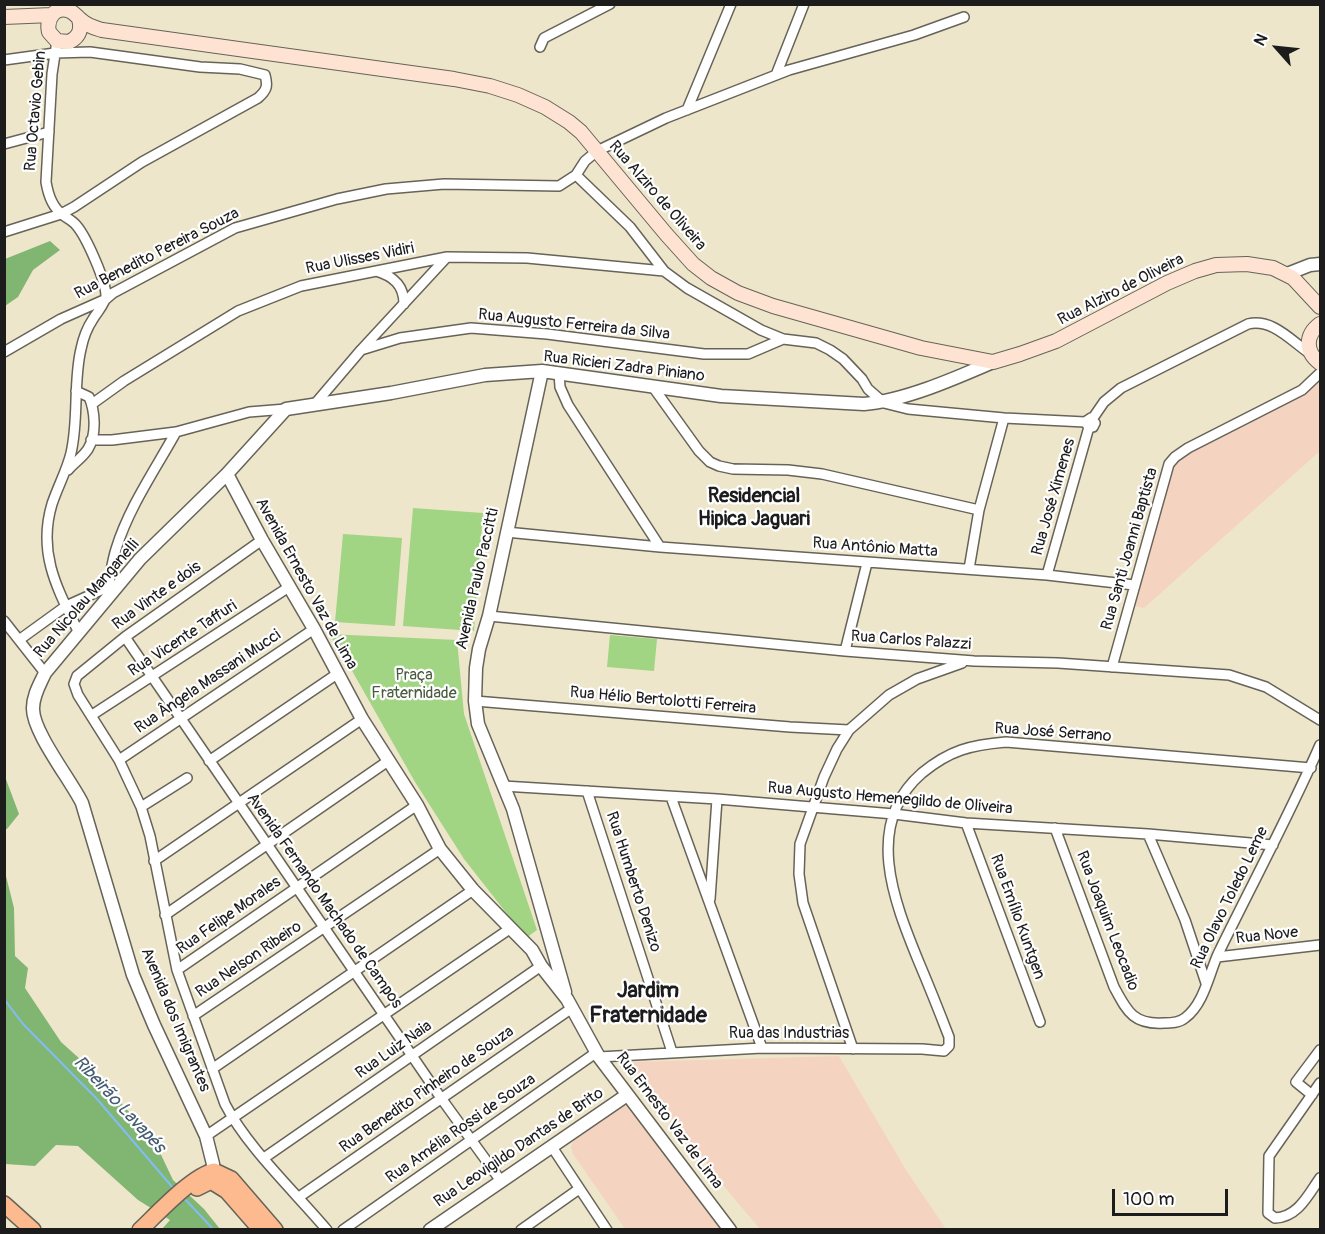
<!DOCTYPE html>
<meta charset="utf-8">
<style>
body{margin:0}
#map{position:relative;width:1325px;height:1234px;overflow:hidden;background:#eee6ca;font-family:Pangolin,sans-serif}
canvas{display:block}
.frame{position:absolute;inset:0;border:6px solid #1c1c1c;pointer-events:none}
.north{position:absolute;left:1247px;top:18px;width:60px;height:60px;-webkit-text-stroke:4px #fff;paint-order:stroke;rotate:297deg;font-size:16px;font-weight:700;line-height:24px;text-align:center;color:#1c1c1c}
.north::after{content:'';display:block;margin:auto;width:21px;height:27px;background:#1c1c1c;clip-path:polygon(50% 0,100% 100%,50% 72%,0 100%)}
.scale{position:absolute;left:1112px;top:1189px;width:116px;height:27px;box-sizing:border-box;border:3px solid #1c1c1c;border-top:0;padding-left:8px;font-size:18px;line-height:21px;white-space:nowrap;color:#1c1c1c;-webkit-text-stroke:4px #fff;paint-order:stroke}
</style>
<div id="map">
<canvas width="1325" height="1234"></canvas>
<div class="frame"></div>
<div class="north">N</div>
<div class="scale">100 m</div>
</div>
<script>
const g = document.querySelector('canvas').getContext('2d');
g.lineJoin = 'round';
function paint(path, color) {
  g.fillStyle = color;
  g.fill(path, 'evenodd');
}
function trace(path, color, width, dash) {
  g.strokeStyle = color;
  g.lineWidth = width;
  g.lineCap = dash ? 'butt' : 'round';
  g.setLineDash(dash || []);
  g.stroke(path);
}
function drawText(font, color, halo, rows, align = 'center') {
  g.font = font + ' Pangolin,sans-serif';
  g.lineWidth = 4.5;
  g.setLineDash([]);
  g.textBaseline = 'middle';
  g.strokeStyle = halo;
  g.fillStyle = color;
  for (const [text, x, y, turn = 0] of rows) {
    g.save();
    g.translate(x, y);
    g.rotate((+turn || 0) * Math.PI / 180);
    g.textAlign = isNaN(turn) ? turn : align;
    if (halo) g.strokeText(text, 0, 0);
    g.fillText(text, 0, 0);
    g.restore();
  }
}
paint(new Path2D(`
 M 1320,374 L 1320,451 L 1144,608 L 1133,606 L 1170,473 L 1175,462 L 1183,456 Z
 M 839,1056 L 906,1170 L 946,1229 L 760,1229 L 721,1183 L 630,1062 Z
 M 628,1105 L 723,1229 L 625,1229 L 573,1154 L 571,1147 L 573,1141 L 622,1106 Z`), '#f5d3c1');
paint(new Path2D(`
 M 413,508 L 483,513 L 474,631 L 403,626 Z
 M 343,534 L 402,538 L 395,626 L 335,622 Z
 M 328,634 L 457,640 L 464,714 L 537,930 L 526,938 L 464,859 L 415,782 L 338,646 Z
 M 610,635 L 657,639 L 654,671 L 607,667 Z`), '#a1d584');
paint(new Path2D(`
 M 50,241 L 60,250 L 33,270 L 18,297 L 5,306 L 5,259 Z
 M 4,774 L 19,814 L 7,829 L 4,829 Z
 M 4,868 L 14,908 L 15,956 L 28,968 L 25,988 L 61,1042 L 90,1068 L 154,1140 L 173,1180 L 204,1209 L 220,1229 L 162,1229 L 170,1220 L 138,1200 L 78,1146 L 56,1145 L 35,1166 L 5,1164 Z`), '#80b672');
trace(new Path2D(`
 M 4,999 L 23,1024 L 97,1099 L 174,1189
 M 183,1197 L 214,1230`), '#81bdf4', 2);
const minor = new Path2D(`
 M 57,41 L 52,74 L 46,182 C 48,194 52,207 62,214 C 66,218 72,220 76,225 C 86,236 106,281 106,296 C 105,304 97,312 93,319 C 87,328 83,339 81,349 C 73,382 79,419 71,453 C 67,470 58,486 52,504 C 37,554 58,590 79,633
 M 540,47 L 544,38 L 610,4
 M 4,60 L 55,53 L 90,52 L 200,67 L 240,69 L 265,75 C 268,86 267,90 258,98 L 142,162 L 74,207 L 61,214 L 4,232
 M 776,75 L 804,4
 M 687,110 L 731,4
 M 4,144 L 49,132
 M 576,175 L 630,227 L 664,271 L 687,288 L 761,330 L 783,339 L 816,343 L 830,350 L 843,359 L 862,379 L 868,389 L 884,403 L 908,409 L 1004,418 L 1085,422 L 1091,418 L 1095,423 L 1093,427 L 1089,427 L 1085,422
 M 376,271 C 393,276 404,285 404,304
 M 361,350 L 400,338 L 471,328 L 547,334 L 704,354 L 748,354 L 783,339
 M 4,352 L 61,319 L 106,299 L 113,293 L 235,228 L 337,199 L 386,189 L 444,184 L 559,186 L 576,175 L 585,161 L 597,151 L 666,118 L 789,70 L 914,35 L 964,17
 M 559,373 L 560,387 L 568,405 L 660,547
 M 653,387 L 699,451 L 710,462 L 719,466 L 733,469 L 788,470 L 822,474 L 979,510
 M 92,404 L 124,381 L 238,311 L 301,286 L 447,257 L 527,258 L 664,271
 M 315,404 L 361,350 L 447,257
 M 1093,418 L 1104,402 L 1121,388 L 1248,324 C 1273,318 1292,342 1312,355
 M 91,440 L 112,440 L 176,432 L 249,412 L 286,409
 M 68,470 C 74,463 83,457 88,449 C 97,434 95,411 89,397 L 76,391
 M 506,532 L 660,547 L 1047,575 L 1134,585
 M 262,540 L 125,637 L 77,676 L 74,684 L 78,695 L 119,760 L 141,807 L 150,836 L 177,970 L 225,1104 C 247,1147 295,1192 327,1230
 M 969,569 L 979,510 L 1004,418
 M 1047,575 L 1089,427
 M 107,600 C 109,582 111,565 116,549 C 129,507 155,470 176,432
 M 489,616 L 845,651 L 974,661 L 1058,663 L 1229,675 L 1266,687 L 1320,720
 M 4,621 L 45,673
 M 125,637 L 441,1098 L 501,1181
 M 19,640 L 66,606 L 108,587
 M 845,651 L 867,563
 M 1112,667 L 1169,464 L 1175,457 L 1188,448 L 1302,390 L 1320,373
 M 475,701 L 790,727 L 849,730
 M 92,715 L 289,587
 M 119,760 L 314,629
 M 209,761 L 337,674
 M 503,786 L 717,799 L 894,814 L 966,823 L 1148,834 L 1273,845
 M 587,791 L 672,1052
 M 671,797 L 762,1048
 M 141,807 L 187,778
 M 966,823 L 1040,1022
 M 1055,828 L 1114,987 C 1127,1011 1133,1025 1164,1023 C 1171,1023 1179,1023 1185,1018 C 1204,1004 1209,974 1218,954 C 1252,884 1289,816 1320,745
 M 1148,834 L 1185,920 L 1206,983
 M 154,861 L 362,719
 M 710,899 L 717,799
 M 165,915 L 388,761
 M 1217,957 L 1320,945
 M 177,970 L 417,805
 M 193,1016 L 440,849
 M 853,1049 L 803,903 L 799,874 L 800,844 L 824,777 L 837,749 L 849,730 L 889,695 L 917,679 L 962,663
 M 599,1057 L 762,1048 L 922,1049 L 944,1051 L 949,1046 L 949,1037 C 939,1011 929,986 918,960 C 894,901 863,824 922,773 C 950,750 971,745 1006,742 L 1311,768
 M 212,1069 L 473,890
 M 1320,1083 L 1269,1156 L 1268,1213 L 1275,1218 C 1298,1217 1308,1195 1320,1178
 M 1312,1095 L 1296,1082 L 1320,1050
 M 206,1136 L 511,928
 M 552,1147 L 607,1230
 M 264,1158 L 541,966
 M 299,1197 L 572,1008
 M 343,1230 L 597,1052
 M 521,1230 L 579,1189`);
const tertiary = new Path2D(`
 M 1287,274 L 1310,265 L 1320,264
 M 542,371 L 489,616 L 479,649 L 476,668 L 475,701 L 478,724 L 513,809 L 565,992
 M 227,474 L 262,540 L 314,629 L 362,719 L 417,805 L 440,849 L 473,890 L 532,950 L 541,966 L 567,999 L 599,1057 L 730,1230
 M 212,1180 L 213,1164 L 206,1136 L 154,1025 L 133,975 L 82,803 C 70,779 32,731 33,708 C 33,695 40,684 45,673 L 140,559 L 227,474 L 286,409 L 391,393 L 485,375 L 542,371 L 721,396 L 864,404 C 904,401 956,378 993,362
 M 430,1230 L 627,1095`);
const secondary = new Path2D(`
 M 4,17 L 52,15
 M 79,19 C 82,30 79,37 69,42 L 57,41 L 49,32 C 46,19 55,5 70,11 C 75,13 77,17 81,20 C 87,26 95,28 102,30 L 454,79 L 490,86 L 518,95 L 545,107 L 569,122 L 581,132 L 666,234 L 693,264 L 711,278 L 738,293 L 773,306 L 921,348 L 993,362 L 1020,354 L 1056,341 L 1167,283 L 1195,271 L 1216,265 L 1247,264 L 1273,268 L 1293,278 L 1320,307
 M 1320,324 C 1305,335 1305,352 1320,363`);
const primary = new Path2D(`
 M 197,1188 L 211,1181 L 227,1191 L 261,1230
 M 4,1204 L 33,1230
 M 140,1230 C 157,1214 193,1175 214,1171 L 231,1179 L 275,1230`);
trace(minor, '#666359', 12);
trace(tertiary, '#666359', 15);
trace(secondary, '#666359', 16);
trace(primary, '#666359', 18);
trace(minor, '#fff', 9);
trace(tertiary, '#fff', 12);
trace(secondary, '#fee3d2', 14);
trace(primary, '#fcba8e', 15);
drawText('16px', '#1c1c1c', '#fff', [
 ["Rua Octavio Gebin",36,111,-85],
 ["Rua Alziro de Oliveira",657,196,49],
 ["Rua Benedito Pereira Souza",157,254,-27],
 ["Rua Ulisses Vidiri",360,259,-11],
 ["Rua Alziro de Oliveira",1121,290,-27],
 ["Rua Augusto Ferreira da Silva",574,325,6],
 ["Rua Ricieri Zadra Piniano",624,367,7],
 ["Rua José Ximenes",1054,497,-74],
 ["Rua Antônio Matta",875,548,4],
 ["Rua Santi Joanni Baptista",1130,549,-74],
 ["Avenida Paulo Paccitti",478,579,-77],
 ["Avenida Ernesto Vaz de Lima",306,584,61],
 ["Rua Vinte e dois",157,596,-36],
 ["Rua Nicolau Manganelli",87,599,-49],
 ["Rua Vicente Taffuri",183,639,-33],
 ["Rua Carlos Palazzi",911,641,4],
 ["Rua Ângela Massani Mucci",208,682,-34],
 ["Rua Hélio Bertolotti Ferreira",663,701,5],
 ["Rua José Serrano",1053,733,4],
 ["Rua Augusto Hemenegildo de Oliveira",890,799,5],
 ["Rua Humberto Denizo",633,882,72],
 ["Rua Olavo Toledo Leme",1230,898,-64],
 ["Avenida Fernando Machado de Campos",324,901,55],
 ["Rua Felipe Morales",229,916,-35],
 ["Rua Emílio Kuntgen",1017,917,70],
 ["Rua Joaquim Leocadio",1107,921,69],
 ["Rua Nove",1267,936,-6],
 ["Rua Nelson Ribeiro",249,960,-34],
 ["Avenida dos Imigrantes",175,1020,67],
 ["Rua das Industrias",789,1034],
 ["Rua Luiz Naia",394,1050,-35],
 ["Rua Benedito Pinheiro de Souza",427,1090,-35],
 ["Rua Ernesto Vaz de Lima",669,1121,53],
 ["Rua Amélia Rossi de Souza",461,1129,-35],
 ["Rua Leovigildo Dantas de Brito",519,1148,-34]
]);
drawText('16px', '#4b5d40', '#fff', [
 ["Praça",414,676],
 ["Fraternidade",414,694]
]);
drawText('italic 18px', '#445c72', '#fff', [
 ["Ribeirão Lavapés",119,1105,47]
]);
drawText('bold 20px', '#1c1c1c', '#fff', [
 ["Residencial",754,497],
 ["Hipica Jaguari",754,520]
]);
drawText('bold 22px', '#1c1c1c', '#fff', [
 ["Jardim",648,991],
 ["Fraternidade",648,1016]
]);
</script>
